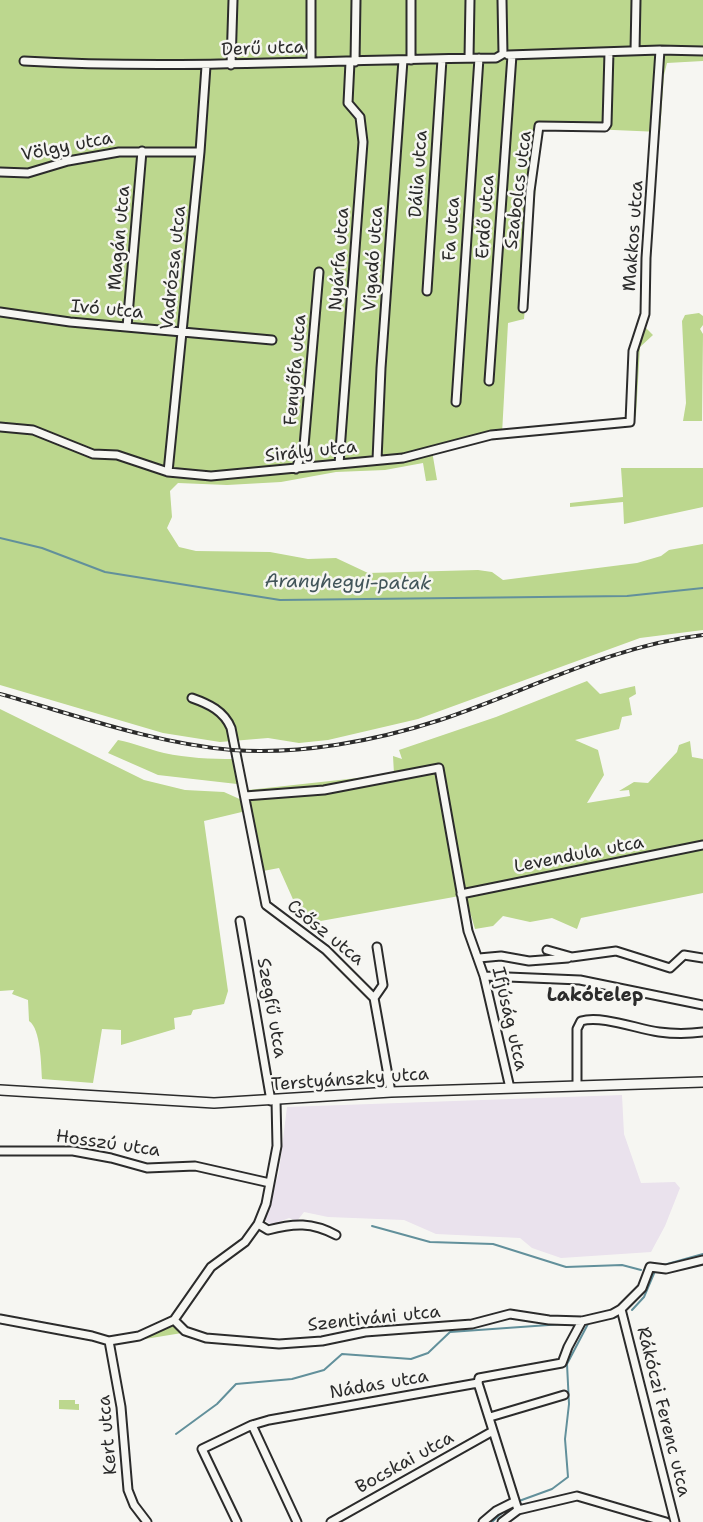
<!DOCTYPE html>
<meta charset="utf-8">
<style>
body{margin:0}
canvas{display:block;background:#f6f6f2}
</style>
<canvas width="703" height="1522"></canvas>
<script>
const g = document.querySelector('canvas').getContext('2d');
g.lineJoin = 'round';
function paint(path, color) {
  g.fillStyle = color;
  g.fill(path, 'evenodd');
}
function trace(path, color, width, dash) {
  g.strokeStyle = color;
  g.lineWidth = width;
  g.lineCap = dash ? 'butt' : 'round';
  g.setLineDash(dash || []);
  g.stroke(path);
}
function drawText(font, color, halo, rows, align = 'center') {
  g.font = font + ' "Shantell Sans",sans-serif';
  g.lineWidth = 5;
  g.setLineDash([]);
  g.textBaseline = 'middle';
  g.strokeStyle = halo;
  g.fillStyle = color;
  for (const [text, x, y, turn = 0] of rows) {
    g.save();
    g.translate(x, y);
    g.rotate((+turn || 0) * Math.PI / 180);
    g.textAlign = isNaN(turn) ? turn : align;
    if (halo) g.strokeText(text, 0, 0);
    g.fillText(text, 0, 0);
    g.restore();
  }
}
paint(new Path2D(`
 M 622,1095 L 624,1134 L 641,1183 L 675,1182 L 680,1188 L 665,1226 L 651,1252 L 561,1258 L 532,1248 L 520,1238 L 436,1234 L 404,1220 L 328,1217 L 304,1212 L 297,1221 L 289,1218 L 271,1225 L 265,1220 L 279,1172 L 287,1107 Z`), '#eae2ed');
paint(new Path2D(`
 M 0,0 L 703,0 L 703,61 L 667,63 L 664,75 L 660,132 L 544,127 L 541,131 L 524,319 L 508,323 L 502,434 L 432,451 L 437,480 L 426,481 L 423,463 L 385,470 L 336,472 L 281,482 L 227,485 L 178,483 L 170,491 L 172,517 L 167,528 L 179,547 L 196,551 L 270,552 L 308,559 L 336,558 L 368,573 L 478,570 L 492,572 L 503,580 L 637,563 L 661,556 L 669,550 L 703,544 L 703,630 L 640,638 L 418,719 L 328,740 L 299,743 L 268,738 L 220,742 L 163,733 L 0,685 Z
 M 699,313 L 703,316 L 703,325 L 700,329 L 703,334 L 702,421 L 683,421 L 686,403 L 682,321 L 685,315 Z
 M 646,328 L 653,335 L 640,347 L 636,415 L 633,422 L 630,422 L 638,339 Z
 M 621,468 L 703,468 L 703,507 L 624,524 L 623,502 L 570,507 L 570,503 L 623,497 Z
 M 587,681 L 600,694 L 635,686 L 636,694 L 629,698 L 632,715 L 622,717 L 619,729 L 575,740 L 598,750 L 604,775 L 587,803 L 630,796 L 629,790 L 619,791 L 634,782 L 648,783 L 677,752 L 679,745 L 690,741 L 692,757 L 703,759 L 703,893 L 581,918 L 577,929 L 552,918 L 530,922 L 503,916 L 493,926 L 475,929 L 465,895 L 304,924 L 279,868 L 263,871 L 250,810 L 248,790 L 394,774 L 393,756 L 402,759 L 399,750 L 496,717 Z
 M 0,709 L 144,780 L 185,790 L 224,792 L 244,801 L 246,811 L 204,821 L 228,991 L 224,1004 L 193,1010 L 191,1015 L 174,1018 L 175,1029 L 121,1045 L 121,1030 L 102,1029 L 93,1083 L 42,1079 C 41,1065 41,1029 29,1021 L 28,1000 L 12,994 L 14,990 L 0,991 Z
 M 118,740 C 134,743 148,749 164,753 C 187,758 211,759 234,759 L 237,784 L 158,775 L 108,753 Z
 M 175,1325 L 182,1333 L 145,1339 L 145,1338 Z
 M 59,1400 L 75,1400 L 75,1404 L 79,1404 L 79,1410 L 59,1409 Z`), '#bcd78e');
trace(new Path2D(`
 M 0,538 L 42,548 L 105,572 L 280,600 L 627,596 L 703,588
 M 372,1226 L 430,1242 L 493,1244 L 566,1267 L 622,1265 L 641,1270
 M 660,1266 L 703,1254
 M 632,1310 L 644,1297 L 655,1271
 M 604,1319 L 616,1317
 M 176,1434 L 217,1404 L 236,1384 L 292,1379 L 324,1370 L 342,1354 L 411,1359 L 428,1353 L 450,1332 L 563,1324
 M 519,1501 L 552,1489 L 568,1477 L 565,1439 L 569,1404 L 567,1364 L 589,1322
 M 492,1522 L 505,1510`), '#62909b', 2);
const minor = new Path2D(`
 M 311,0 L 311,62
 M 411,0 L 411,60
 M 502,0 L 503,54
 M 635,51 L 636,0
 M 508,55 L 660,50
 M 469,58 L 470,0
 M 24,61 C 181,70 338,59 496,58 L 503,54
 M 355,62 L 356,0
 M 231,65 L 233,0
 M 0,172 L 28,173 L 68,161 L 119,152 L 200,152
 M 427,291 L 442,59
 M 523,308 L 530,191 L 539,126 L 605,127 L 607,124 L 609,52
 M 0,312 L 70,322 L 272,340
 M 127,327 L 142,151
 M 489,381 L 512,55
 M 456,402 L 479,58
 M 0,427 L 33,430 L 93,454 L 117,455 L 168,472 L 211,476 L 403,458 L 491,435 L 630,422 L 633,351 L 645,314 L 646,258 L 660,50 L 703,51
 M 377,460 L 381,368 L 403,60
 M 339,464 L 363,142 L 360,117 L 348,103 L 350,62
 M 296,469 L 304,446 L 319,272
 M 168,472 L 200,152 L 206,66
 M 192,698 C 209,704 224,711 231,728 L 266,905 L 326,950 L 374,998 L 391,1092
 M 245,796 L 324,790 L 439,768 L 468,931 L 484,976 L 510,1088
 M 461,894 L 703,845
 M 240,921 L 271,1101
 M 547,950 L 572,957 L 616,951 L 670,968 L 684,955 L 703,958
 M 479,958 L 501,956 L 529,961 L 568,958
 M 484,976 L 580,980 L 703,1005
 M 374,998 L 383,985 L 377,947
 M 577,1086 L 577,1029 L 581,1021 C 602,1015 637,1029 659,1032 C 674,1034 688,1034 703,1032
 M 0,1151 L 73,1151 L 111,1158 L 147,1168 L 195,1166 L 270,1183
 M 258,1224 L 268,1230 C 294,1223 312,1222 336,1235
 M 621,1309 L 675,1522
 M 0,1319 L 92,1336 L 109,1341 L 139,1336 L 174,1320 L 211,1267 L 245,1242 L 258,1224 L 266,1204 L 277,1146 L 276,1100
 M 174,1320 L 185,1331 L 206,1338 L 279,1344 L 322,1341 L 365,1332 L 472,1324 L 510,1314 L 549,1320 L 582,1321 L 612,1314 L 621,1309 L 642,1288 L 650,1267 L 666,1269 L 703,1260
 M 109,1341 L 121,1407 L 128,1490 L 134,1505 L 147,1522
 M 478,1383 L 518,1510
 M 490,1417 L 564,1395
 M 252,1425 L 297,1522
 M 237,1522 L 202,1449 L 252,1425 L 269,1420 L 478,1383 L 479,1378 L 562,1363 L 568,1347 L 582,1321
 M 331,1522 L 493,1431
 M 483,1522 L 496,1511 L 514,1502
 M 502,1522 L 518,1510 L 577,1496 L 666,1522`);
const major = new Path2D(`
 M 0,1090 L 214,1103 L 391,1092 L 703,1082`);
trace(minor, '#2b2b2b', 11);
trace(major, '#2b2b2b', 12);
trace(minor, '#f6f6f2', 7);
trace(major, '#f6f6f2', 9);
const rail = new Path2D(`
 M 0,694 C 76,715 153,743 232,750 C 300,755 375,741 440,720 C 527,691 611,646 703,635`);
trace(rail, '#2b2b2b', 4);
trace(rail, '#f6f6f2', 2, [5.5]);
drawText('18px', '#2b2b2b', '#f6f6f2', [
 ["Derű utca",263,49,-2],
 ["Völgy utca",67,147,-11],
 ["Dália utca",419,174,-86],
 ["Szabolcs utca",519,190,-83],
 ["Erdő utca",486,217,-86],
 ["Fa utca",452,229,-86],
 ["Makkos utca",634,236,-86],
 ["Magán utca",120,238,-85],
 ["Nyárfa utca",340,259,-86],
 ["Vigadó utca",374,259,-86],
 ["Vadrózsa utca",174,268,-84],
 ["Ivó utca",107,310,5],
 ["Fenyőfa utca",296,370,-85],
 ["Sirály utca",311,452,-6],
 ["Levendula utca",579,855,-11],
 ["Csősz utca",325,933,39],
 ["Szegfű utca",271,1008,80],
 ["Ifjúság utca",509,1019,77],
 ["Terstyánszky utca",350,1080,-4],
 ["Hosszú utca",108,1144,8],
 ["Szentiváni utca",374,1319,-6],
 ["Nádas utca",379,1385,-10],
 ["Rákóczi Ferenc utca",663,1412,76],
 ["Kert utca",108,1435,-95],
 ["Bocskai utca",405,1463,-29]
]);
drawText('italic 19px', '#42555a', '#f6f6f2', [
 ["Aranyhegyi-patak",348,583,1]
]);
drawText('bold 19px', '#2b2b2b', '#f6f6f2', [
 ["Lakótelep",595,996]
]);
</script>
